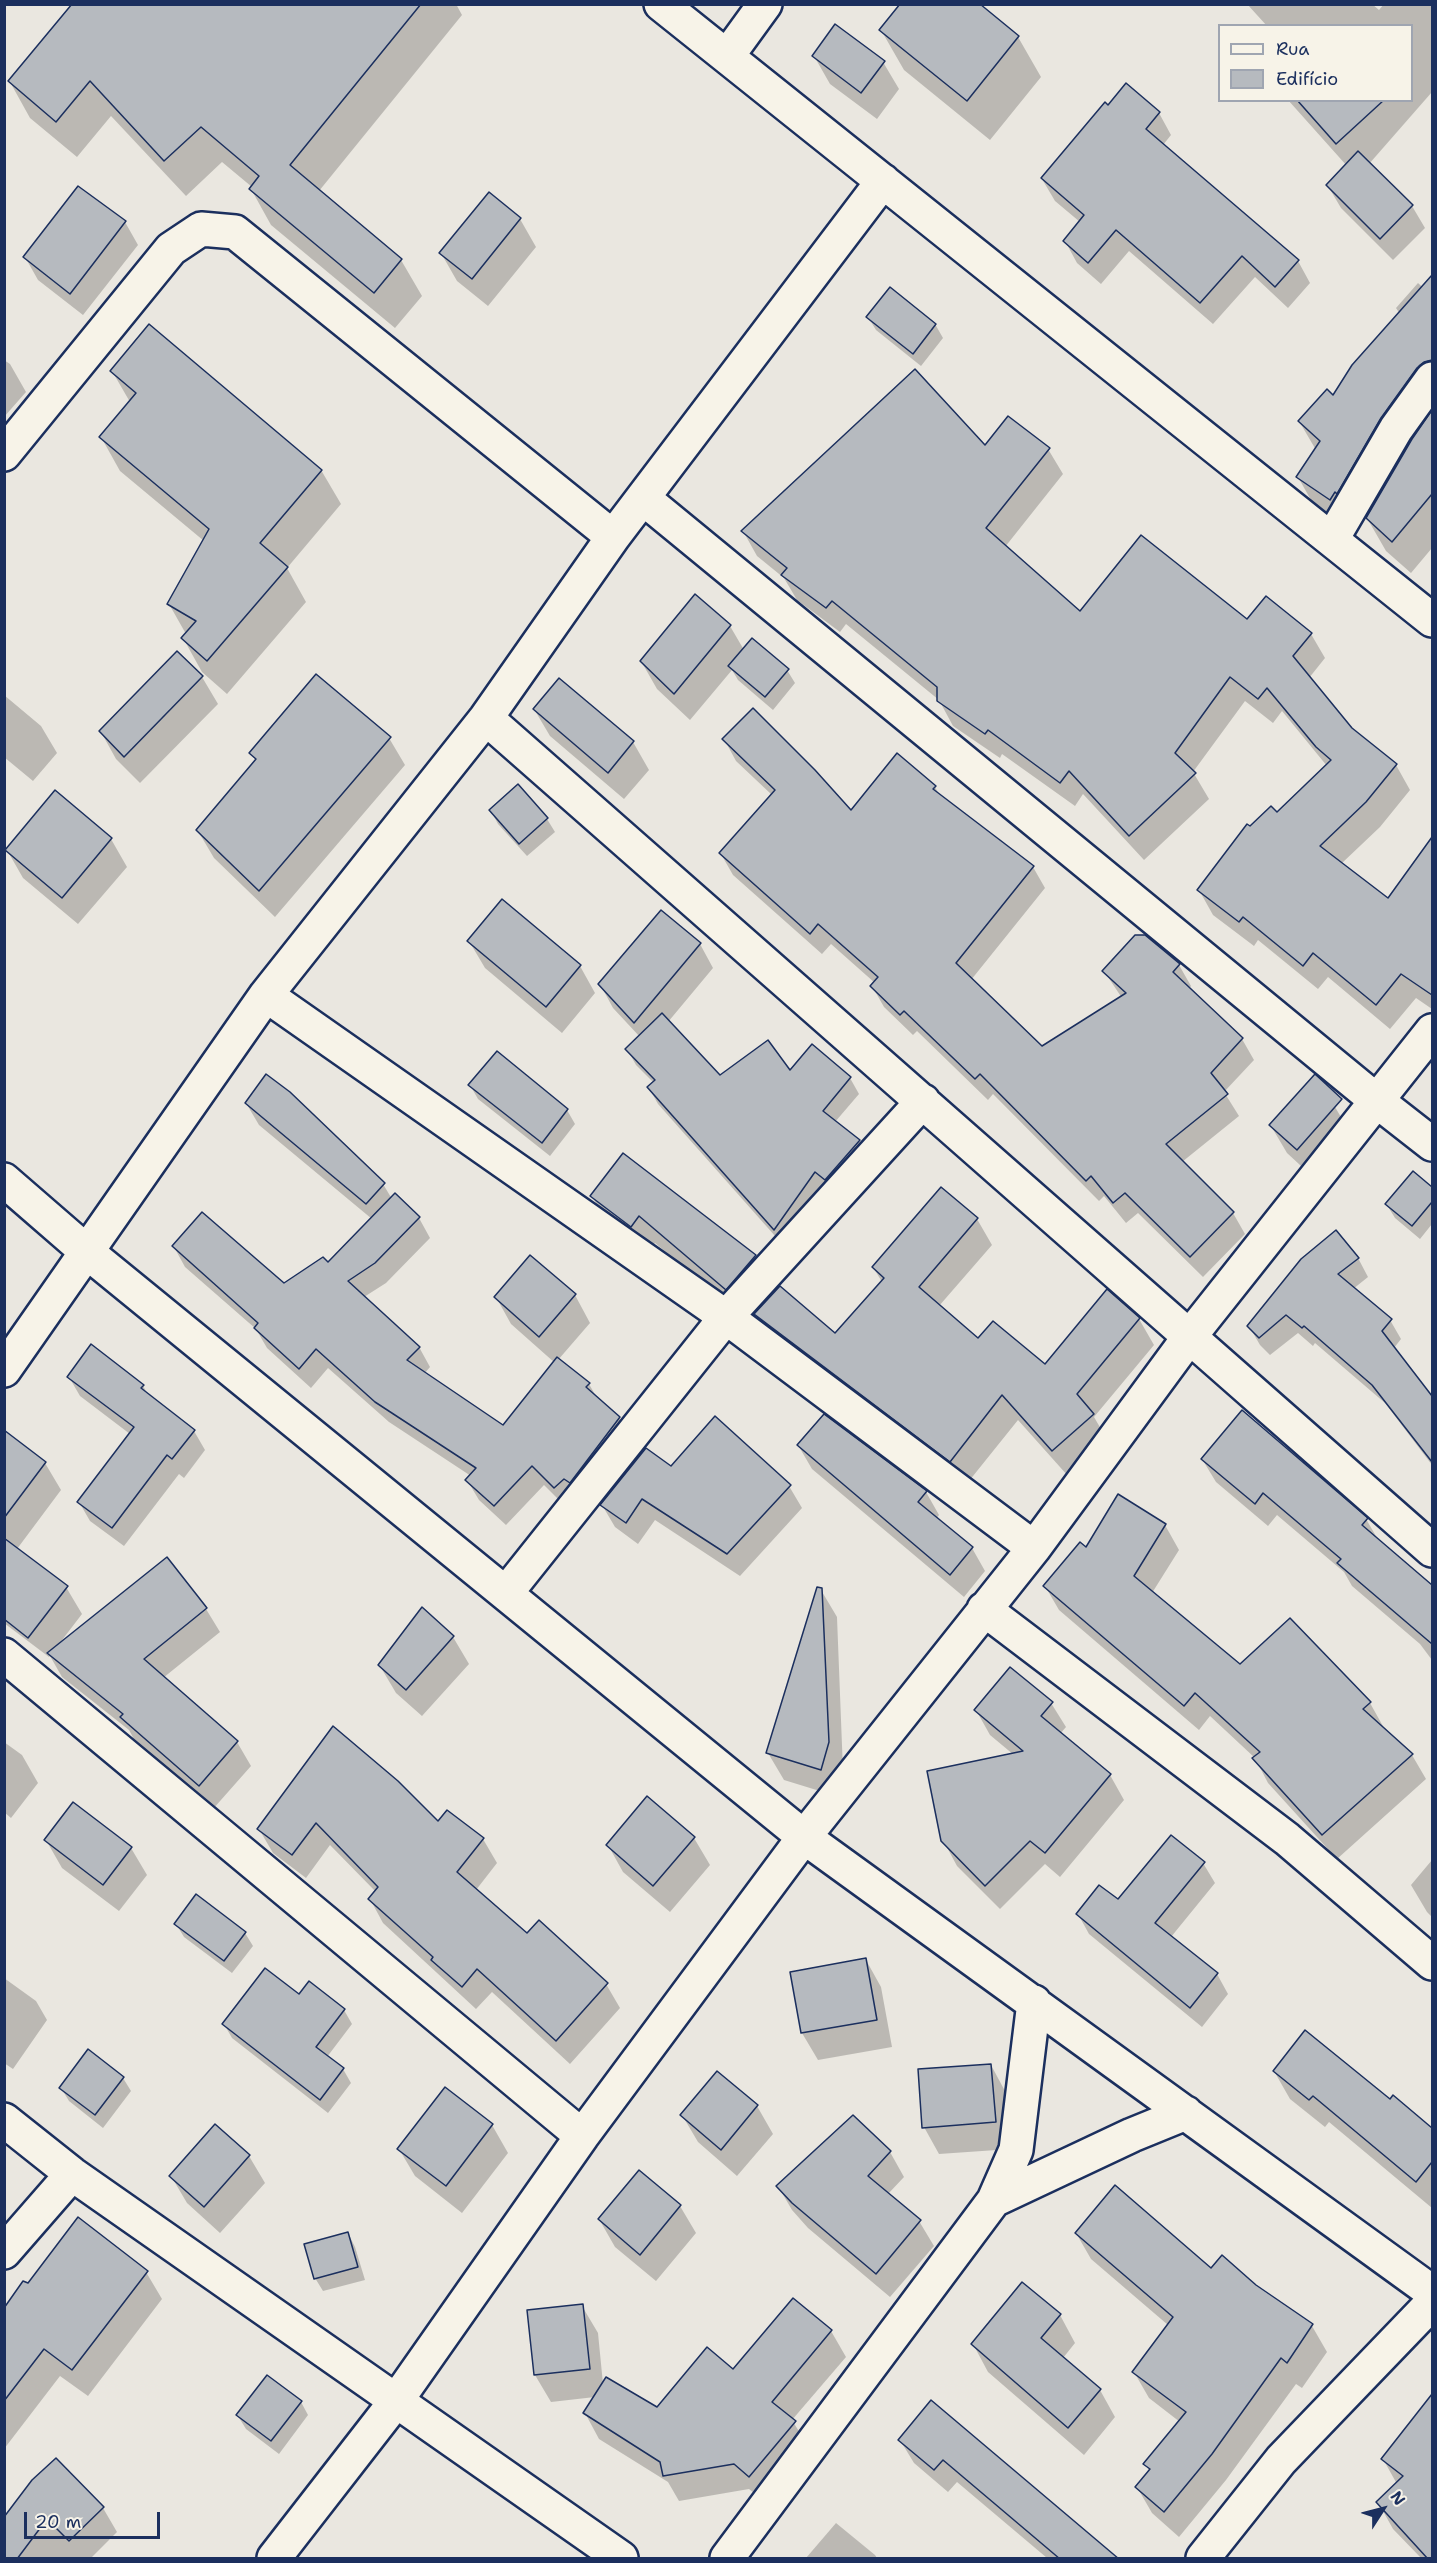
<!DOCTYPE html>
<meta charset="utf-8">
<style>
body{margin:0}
#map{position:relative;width:1437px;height:2563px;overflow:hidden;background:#eae7e0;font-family:"Shantell Sans",sans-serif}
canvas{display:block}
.frame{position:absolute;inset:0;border:6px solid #1b2f5e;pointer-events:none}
.legend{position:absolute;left:1218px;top:24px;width:195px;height:78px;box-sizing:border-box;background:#f7f3e8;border:2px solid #9fa5b1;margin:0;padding:8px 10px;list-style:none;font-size:18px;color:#1b2f5e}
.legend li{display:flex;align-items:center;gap:12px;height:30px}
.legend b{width:30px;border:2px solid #9fa5b1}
.north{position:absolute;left:1353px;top:2479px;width:60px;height:60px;-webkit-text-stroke:4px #f7f3e8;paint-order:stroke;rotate:54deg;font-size:16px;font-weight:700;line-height:24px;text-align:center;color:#1b2f5e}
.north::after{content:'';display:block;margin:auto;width:21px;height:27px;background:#1b2f5e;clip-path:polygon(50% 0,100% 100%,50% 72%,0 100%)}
.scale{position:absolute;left:24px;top:2512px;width:136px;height:27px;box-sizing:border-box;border:3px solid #1b2f5e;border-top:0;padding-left:8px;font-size:18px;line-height:21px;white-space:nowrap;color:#1b2f5e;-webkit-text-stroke:4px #f7f3e8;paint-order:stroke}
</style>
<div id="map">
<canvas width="1437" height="2563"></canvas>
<div class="frame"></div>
<ul class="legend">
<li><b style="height:8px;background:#f7f3e8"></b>Rua</li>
<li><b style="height:16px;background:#b6babf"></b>Edifício</li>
</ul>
<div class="north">N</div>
<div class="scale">20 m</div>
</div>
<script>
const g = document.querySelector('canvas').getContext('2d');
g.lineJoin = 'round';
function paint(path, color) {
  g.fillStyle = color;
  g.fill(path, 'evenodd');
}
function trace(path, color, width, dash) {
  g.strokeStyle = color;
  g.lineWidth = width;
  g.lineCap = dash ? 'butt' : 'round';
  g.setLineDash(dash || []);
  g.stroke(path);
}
paint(new Path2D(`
 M 74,4 L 456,4 L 462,15 L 319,191 L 401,260 L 422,296 L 395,328 L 271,225 L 251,189 L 252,187 L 222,162 L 186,196 L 111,116 L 77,157 L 30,118 L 10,82 Z
 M 1247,4 L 1372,4 L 1379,10 L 1384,4 L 1432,4 L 1432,92 L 1369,164 L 1412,206 L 1425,228 L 1393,260 L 1341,208 L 1328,186 L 1347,166 L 1288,100 L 1412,100 L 1412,26 L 1267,26 Z
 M 881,30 L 1018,37 L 1041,77 L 990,140 L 904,70 Z
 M 814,56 L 883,62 L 899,89 L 877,119 L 830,84 Z
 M 1108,107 L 1159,113 L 1171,135 L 1163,145 L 1298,261 L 1310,283 L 1288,308 L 1255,277 L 1213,324 L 1129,251 L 1101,284 L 1077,263 L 1065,241 L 1080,222 L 1055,201 L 1042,179 Z
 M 520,219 L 536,247 L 488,306 L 457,281 L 441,253 Z
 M 125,222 L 138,245 L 83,315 L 38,280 L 25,257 Z
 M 1418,283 L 1432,296 L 1432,403 L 1348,532 L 1316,509 L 1298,477 L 1316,450 L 1299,421 L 1333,398 L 1400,314 L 1396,308 Z
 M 868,317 L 935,324 L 943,338 L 921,366 L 876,330 Z
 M 4,360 L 10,364 L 26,392 L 4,417 Z
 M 112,371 L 321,470 L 341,504 L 287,568 L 306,602 L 227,694 L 202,672 L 183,638 L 186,634 L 169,604 L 204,541 L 120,471 L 101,437 L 130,402 Z
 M 1432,413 L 1432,548 L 1411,573 L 1386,551 L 1367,518 L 1413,440 Z
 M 985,448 L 1048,449 L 1063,474 L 1005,547 L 1081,613 L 1248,621 L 1311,634 L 1325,658 L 1309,678 L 1351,729 L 1396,765 L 1410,790 L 1380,827 L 1341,864 L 1388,900 L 1432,840 L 1432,1009 L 1416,998 L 1390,1029 L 1328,977 L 1318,989 L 1258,940 L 1254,946 L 1213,915 L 1199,890 L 1250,828 L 1277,814 L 1327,766 L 1282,711 L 1273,723 L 1245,701 L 1193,772 L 1209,799 L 1144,860 L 1083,794 L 1075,806 L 1002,754 L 1000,758 L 953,726 L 939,700 L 846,624 L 840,632 L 797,600 L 784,578 L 757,556 L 743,531 Z
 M 730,626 L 744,650 L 787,670 L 795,683 L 773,710 L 738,680 L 732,670 L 690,720 L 657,689 L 641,661 Z
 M 202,677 L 218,704 L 140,783 L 116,759 L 101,732 Z
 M 559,680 L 633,742 L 649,770 L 624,799 L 550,736 L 534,709 Z
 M 4,695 L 41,726 L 57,753 L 33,781 L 4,757 Z
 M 389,738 L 405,765 L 275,917 L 214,858 L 198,831 L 256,761 L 251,754 Z
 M 724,739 L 851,813 L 935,787 L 940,796 L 1033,867 L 1045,888 L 971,980 L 1042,1048 L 1122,998 L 1104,971 L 1179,965 L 1191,986 L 1189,989 L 1242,1039 L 1254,1060 L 1224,1092 L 1239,1116 L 1182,1162 L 1233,1213 L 1245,1234 L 1203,1277 L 1138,1213 L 1126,1223 L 1104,1196 L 1099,1201 L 993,1094 L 988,1100 L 917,1031 L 913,1035 L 884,1007 L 872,986 L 875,983 L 831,944 L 822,954 L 733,875 L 721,854 L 772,795 L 736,761 Z
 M 518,786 L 547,819 L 555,832 L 527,856 L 498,824 L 491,811 Z
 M 55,793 L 111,839 L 127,867 L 78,924 L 23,878 L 7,850 Z
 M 661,912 L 700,944 L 713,968 L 668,1022 L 720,1077 L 789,1073 L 850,1078 L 859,1094 L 835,1122 L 859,1141 L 868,1157 L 783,1245 L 658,1104 L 649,1088 L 654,1083 L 636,1065 L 627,1049 L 640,1037 L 613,1008 L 600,984 Z
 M 469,941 L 580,966 L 595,993 L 562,1033 L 485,968 Z
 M 497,1053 L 567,1110 L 575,1124 L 550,1156 L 478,1099 L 470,1085 Z
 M 246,1103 L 383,1184 L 392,1199 L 419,1218 L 430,1238 L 386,1283 L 364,1297 L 419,1347 L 430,1367 L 424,1374 L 503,1427 L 555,1363 L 511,1324 L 496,1297 L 575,1295 L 590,1323 L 558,1360 L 589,1384 L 597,1398 L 619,1418 L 631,1438 L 566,1507 L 544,1485 L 506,1525 L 479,1500 L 467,1480 L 471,1476 L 389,1422 L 328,1368 L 311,1388 L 267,1348 L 256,1329 L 185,1267 L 174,1247 L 283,1285 L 328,1264 L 372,1219 L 259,1125 Z
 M 1335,1107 L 1351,1134 L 1313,1177 L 1287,1153 L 1271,1126 Z
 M 1413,1173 L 1432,1189 L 1432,1224 L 1420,1239 L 1395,1218 L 1387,1205 Z
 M 941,1189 L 977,1219 L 992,1245 L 939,1306 L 978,1341 L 1045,1366 L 1107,1291 L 1139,1319 L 1154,1345 L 1094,1417 L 1108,1441 L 1068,1476 L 1018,1420 L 965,1486 L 771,1340 L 756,1314 L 836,1335 L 882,1282 L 873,1267 Z
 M 592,1196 L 755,1256 L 770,1284 L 742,1316 L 655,1243 L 647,1254 L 607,1223 Z
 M 1358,1258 L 1368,1277 L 1353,1289 L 1390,1320 L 1401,1339 L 1394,1348 L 1432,1398 L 1432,1465 L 1385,1403 L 1315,1343 L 1313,1346 L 1298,1333 L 1270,1355 L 1260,1345 L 1249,1326 Z
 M 69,1377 L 143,1386 L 149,1396 L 194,1431 L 205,1450 L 184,1478 L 179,1474 L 124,1546 L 90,1521 L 79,1502 L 130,1434 L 80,1396 Z
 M 4,1433 L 45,1463 L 61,1490 L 17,1549 L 66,1587 L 82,1614 L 59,1644 L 206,1609 L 220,1632 L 163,1678 L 237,1742 L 251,1766 L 213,1809 L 135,1741 L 129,1730 L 62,1677 L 50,1656 L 49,1657 L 4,1623 Z
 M 798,1445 L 926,1492 L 939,1515 L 936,1519 L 972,1548 L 985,1571 L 964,1597 L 812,1469 Z
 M 1202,1459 L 1366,1519 L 1380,1543 L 1432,1588 L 1432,1660 L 1420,1644 L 1352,1586 L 1344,1572 L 1277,1515 L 1268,1526 L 1216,1482 Z
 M 671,1468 L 789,1486 L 802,1508 L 740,1576 L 655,1520 L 638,1544 L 615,1527 L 602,1505 Z
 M 1165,1525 L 1179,1550 L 1152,1593 L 1240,1666 L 1370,1703 L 1384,1728 L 1412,1755 L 1426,1779 L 1337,1859 L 1268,1783 L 1255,1758 L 1210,1716 L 1199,1730 L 1059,1610 L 1045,1586 Z
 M 821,1590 L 837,1617 L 843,1771 L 836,1796 L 784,1780 L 768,1753 Z
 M 453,1637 L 469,1664 L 422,1716 L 396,1693 L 380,1666 Z
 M 1051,1703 L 1066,1727 L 1060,1734 L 1110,1775 L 1124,1800 L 1060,1877 L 1045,1864 L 1000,1909 L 957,1866 L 943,1840 L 1014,1755 L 990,1735 L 976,1710 Z
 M 334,1728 L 438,1823 L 483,1839 L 497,1863 L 476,1890 L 527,1935 L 606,1984 L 620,2008 L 570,2064 L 492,1992 L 476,2009 L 383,1923 L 370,1899 L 376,1892 L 330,1845 L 306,1878 L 273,1853 L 259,1829 Z
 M 4,1742 L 22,1755 L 38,1783 L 11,1818 L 4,1812 Z
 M 647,1799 L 694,1838 L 710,1865 L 670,1912 L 623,1872 L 608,1845 Z
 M 46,1840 L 131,1848 L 147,1875 L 119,1911 L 62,1868 Z
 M 1432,1860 L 1432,1917 L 1427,1912 L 1411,1885 Z
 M 1203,1863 L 1215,1883 L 1171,1937 L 1217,1974 L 1228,1994 L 1202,2027 L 1089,1934 L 1078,1914 L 1118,1902 Z
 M 176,1924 L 245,1933 L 253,1946 L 232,1973 L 184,1937 Z
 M 866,1960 L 881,1987 L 892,2047 L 818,2060 L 802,2033 L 791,1973 Z
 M 4,1978 L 36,2001 L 47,2020 L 13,2069 L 4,2063 Z
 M 309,1983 L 344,2010 L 352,2024 L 327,2057 L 343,2069 L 351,2083 L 328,2113 L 232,2038 L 224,2024 L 299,1996 Z
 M 991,2065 L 1006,2093 L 1011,2149 L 939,2154 L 924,2127 Z
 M 1274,2071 L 1390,2101 L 1393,2097 L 1432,2130 L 1432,2208 L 1329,2122 L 1325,2127 L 1290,2099 Z
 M 717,2073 L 757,2106 L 773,2134 L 737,2176 L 698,2142 L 682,2115 Z
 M 123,2078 L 131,2091 L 103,2128 L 69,2101 L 61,2088 Z
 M 445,2089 L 492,2125 L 508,2153 L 462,2213 L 415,2176 L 399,2149 Z
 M 890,2152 L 904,2177 L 888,2194 L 919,2221 L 934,2246 L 890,2297 L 808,2228 L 792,2210 L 778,2186 Z
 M 249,2156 L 265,2183 L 220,2233 L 187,2203 L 171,2176 Z
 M 680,2206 L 696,2233 L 656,2281 L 615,2247 L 599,2219 Z
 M 348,2233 L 355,2247 L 365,2280 L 323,2291 L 315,2278 Z
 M 1076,2233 L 1211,2270 L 1255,2286 L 1312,2326 L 1327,2352 L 1302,2388 L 1296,2384 L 1226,2480 L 1179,2537 L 1152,2513 L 1137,2487 L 1150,2472 L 1145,2464 L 1180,2422 L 1149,2398 L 1134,2372 L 1168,2325 L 1091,2259 Z
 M 146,2272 L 162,2299 L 88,2396 L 60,2376 L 4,2449 L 4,2311 L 28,2285 Z
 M 793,2300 L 831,2331 L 846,2357 L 792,2420 L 809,2448 L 764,2501 L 749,2489 L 679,2501 L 668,2482 L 599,2439 L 585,2413 L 595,2397 L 551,2402 L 535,2375 L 582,2306 L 598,2333 L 603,2384 L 657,2409 L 733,2371 Z
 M 1060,2315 L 1075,2343 L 1063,2358 L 1100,2390 L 1115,2417 L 1084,2455 L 988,2372 L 973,2344 Z
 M 301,2402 L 308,2415 L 279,2454 L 246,2429 L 238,2416 Z
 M 931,2402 L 1117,2558 L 1047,2558 L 957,2482 L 948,2492 L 914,2463 L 900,2440 Z
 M 1425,2406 L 1432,2413 L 1432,2558 L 1421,2558 L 1393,2529 L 1378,2502 L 1397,2484 L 1383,2459 Z
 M 103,2508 L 117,2532 L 91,2558 L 4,2558 L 4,2519 Z
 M 836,2523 L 875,2555 L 877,2558 L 806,2558 Z`), '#0003');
const building = new Path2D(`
 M 72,4 L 421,4 L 290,165 L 402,259 L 374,293 L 249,189 L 259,176 L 201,127 L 164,161 L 90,81 L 56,122 L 8,81 Z
 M 900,4 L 980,4 L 1019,36 L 967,101 L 879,30 Z
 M 835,24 L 885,61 L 861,93 L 812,56 Z
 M 1126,83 L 1160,112 L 1146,129 L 1299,260 L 1275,287 L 1242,256 L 1200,303 L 1116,230 L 1088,263 L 1063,241 L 1084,215 L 1041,178 L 1105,102 L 1108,105 Z
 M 1297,100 L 1384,100 L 1336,144 Z
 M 1358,151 L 1413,205 L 1380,239 L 1326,185 Z
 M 78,186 L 126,221 L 70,294 L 23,257 Z
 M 489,192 L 521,218 L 472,279 L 439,253 Z
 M 1432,275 L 1432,360 L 1424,362 L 1417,368 L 1381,418 L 1337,494 L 1335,492 L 1330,500 L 1296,477 L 1320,441 L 1298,421 L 1327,389 L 1333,395 L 1352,365 Z
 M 890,287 L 936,324 L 913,354 L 866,317 Z
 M 149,324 L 322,470 L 260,543 L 288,567 L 207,661 L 181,638 L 196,621 L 167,604 L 209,529 L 99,437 L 136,393 L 110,371 Z
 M 915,369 L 985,445 L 1008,416 L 1050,448 L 986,528 L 1080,611 L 1141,535 L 1247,619 L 1266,596 L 1312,633 L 1293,656 L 1352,728 L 1397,764 L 1366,802 L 1320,846 L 1388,898 L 1432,837 L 1432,995 L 1401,974 L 1376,1005 L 1313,953 L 1303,966 L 1243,917 L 1239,922 L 1197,890 L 1247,824 L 1250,826 L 1271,806 L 1277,812 L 1331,760 L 1316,747 L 1267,688 L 1258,699 L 1230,677 L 1175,753 L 1196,773 L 1129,836 L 1069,771 L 1060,783 L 988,730 L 985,734 L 937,701 L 937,687 L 832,601 L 826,608 L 781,575 L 787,568 L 741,531 Z
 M 1432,410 L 1432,494 L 1392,542 L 1366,518 L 1412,439 Z
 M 695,594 L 731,625 L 674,694 L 640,661 Z
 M 752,638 L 789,669 L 765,697 L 728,666 Z
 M 177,651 L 203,676 L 124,757 L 99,731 Z
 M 316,674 L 391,737 L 259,891 L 196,830 L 256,759 L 249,753 Z
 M 559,678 L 634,741 L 608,773 L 533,709 Z
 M 753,708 L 815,770 L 851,810 L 897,753 L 936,786 L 933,789 L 1034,866 L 956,963 L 1042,1046 L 1126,993 L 1102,971 L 1135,935 L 1145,935 L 1180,964 L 1173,972 L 1243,1038 L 1211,1073 L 1228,1094 L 1166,1144 L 1234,1212 L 1190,1257 L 1125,1193 L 1113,1203 L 1091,1176 L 1086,1181 L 980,1074 L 975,1079 L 904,1011 L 900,1015 L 870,986 L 878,977 L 818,924 L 810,934 L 719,853 L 775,790 L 722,739 Z
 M 518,784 L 548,818 L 519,844 L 489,810 Z
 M 55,790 L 112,838 L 62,898 L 5,850 Z
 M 502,899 L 581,965 L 546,1007 L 467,941 Z
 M 661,910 L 701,943 L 634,1023 L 598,984 Z
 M 662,1013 L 720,1075 L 768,1040 L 790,1070 L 812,1044 L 851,1077 L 823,1111 L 860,1140 L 825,1180 L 815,1172 L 774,1230 L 647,1087 L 655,1080 L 625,1049 Z
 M 497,1051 L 568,1109 L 542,1143 L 468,1085 Z
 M 266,1074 L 290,1092 L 385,1183 L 366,1204 L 245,1103 Z
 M 1315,1074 L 1342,1099 L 1297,1150 L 1269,1125 Z
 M 623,1153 L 756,1255 L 726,1290 L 639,1216 L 631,1227 L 590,1196 Z
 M 1413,1171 L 1432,1187 L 1432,1202 L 1412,1226 L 1385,1204 Z
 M 941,1187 L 978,1218 L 919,1287 L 978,1338 L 993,1321 L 1045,1364 L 1107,1289 L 1140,1318 L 1077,1394 L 1094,1414 L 1052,1451 L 1002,1395 L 950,1462 L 754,1314 L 780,1286 L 835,1333 L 884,1278 L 872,1267 Z
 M 395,1193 L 420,1217 L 375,1263 L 348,1281 L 420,1347 L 407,1360 L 503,1425 L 557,1357 L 590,1383 L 586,1387 L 620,1417 L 570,1483 L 564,1479 L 554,1488 L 532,1466 L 494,1506 L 465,1480 L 476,1468 L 375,1402 L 316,1349 L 299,1369 L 254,1328 L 258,1323 L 172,1246 L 202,1212 L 284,1283 L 323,1257 L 328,1262 Z
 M 1336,1230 L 1359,1258 L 1338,1274 L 1392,1319 L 1382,1331 L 1432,1396 L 1432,1462 L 1372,1385 L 1304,1326 L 1302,1328 L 1286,1315 L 1259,1338 L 1247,1326 L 1301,1259 Z
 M 530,1255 L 576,1294 L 539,1337 L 494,1297 Z
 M 91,1344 L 144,1385 L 141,1388 L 195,1430 L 172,1459 L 167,1455 L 112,1528 L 77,1502 L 134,1427 L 67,1377 Z
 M 1242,1410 L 1368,1518 L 1362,1525 L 1432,1585 L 1432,1644 L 1337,1563 L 1341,1559 L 1263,1493 L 1255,1504 L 1201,1459 Z
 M 824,1414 L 927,1491 L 918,1502 L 973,1547 L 950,1575 L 797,1445 Z
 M 715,1416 L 791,1485 L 727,1554 L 642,1499 L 626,1523 L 600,1505 L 646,1448 L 671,1466 Z
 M 4,1430 L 46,1462 L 4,1518 Z
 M 1118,1494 L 1166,1524 L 1134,1576 L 1240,1664 L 1290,1618 L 1371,1702 L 1363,1709 L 1413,1754 L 1322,1835 L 1252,1758 L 1260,1752 L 1195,1693 L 1184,1706 L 1043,1586 L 1080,1542 L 1086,1547 Z
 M 4,1538 L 68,1586 L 28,1638 L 4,1619 Z
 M 167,1557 L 207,1608 L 144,1659 L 238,1741 L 199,1786 L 120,1717 L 123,1714 L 47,1653 Z
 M 817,1587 L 822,1588 L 829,1742 L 821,1770 L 766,1753 Z
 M 422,1607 L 454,1636 L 406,1690 L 378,1665 Z
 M 1010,1667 L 1053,1702 L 1041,1716 L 1111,1774 L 1045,1853 L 1030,1841 L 985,1886 L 941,1841 L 927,1771 L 1023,1751 L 974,1710 Z
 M 333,1726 L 398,1781 L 438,1821 L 447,1810 L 484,1838 L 457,1872 L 527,1933 L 539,1920 L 608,1983 L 556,2041 L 477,1969 L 462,1987 L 431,1960 L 433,1957 L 368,1899 L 378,1887 L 316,1823 L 292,1855 L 257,1829 Z
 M 647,1796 L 695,1837 L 653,1886 L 606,1845 Z
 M 73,1802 L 132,1847 L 103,1885 L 44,1840 Z
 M 1171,1835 L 1205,1862 L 1155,1923 L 1218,1973 L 1190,2008 L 1076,1914 L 1099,1885 L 1118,1899 Z
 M 196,1894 L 246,1932 L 224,1961 L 174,1924 Z
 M 866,1958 L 877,2020 L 801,2033 L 790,1972 Z
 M 265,1968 L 299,1994 L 309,1981 L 345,2009 L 316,2047 L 344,2068 L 320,2100 L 222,2024 Z
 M 1305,2030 L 1390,2099 L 1393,2095 L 1432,2128 L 1432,2162 L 1416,2182 L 1313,2096 L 1309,2100 L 1273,2071 Z
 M 88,2049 L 124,2077 L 95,2115 L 59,2088 Z
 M 991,2064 L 996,2122 L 922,2128 L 918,2069 Z
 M 717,2071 L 758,2105 L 721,2150 L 680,2115 Z
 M 445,2087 L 493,2124 L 446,2186 L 397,2149 Z
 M 853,2115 L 891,2151 L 868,2176 L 921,2220 L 876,2274 L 792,2203 L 776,2186 Z
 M 215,2124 L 250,2155 L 204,2207 L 169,2176 Z
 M 639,2170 L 681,2205 L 640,2255 L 598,2219 Z
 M 1115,2185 L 1211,2268 L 1222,2255 L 1256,2285 L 1313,2324 L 1287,2363 L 1281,2358 L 1212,2454 L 1164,2512 L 1135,2487 L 1150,2469 L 1143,2464 L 1186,2412 L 1132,2372 L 1173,2317 L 1075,2233 Z
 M 78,2217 L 148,2271 L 72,2370 L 44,2349 L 4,2401 L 4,2308 L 23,2281 L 28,2283 Z
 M 348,2232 L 358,2267 L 314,2279 L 304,2244 Z
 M 1022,2282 L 1061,2314 L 1041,2338 L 1101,2389 L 1068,2428 L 971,2344 Z
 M 793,2298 L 832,2330 L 772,2402 L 796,2421 L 749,2477 L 734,2464 L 663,2476 L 660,2462 L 583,2413 L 606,2377 L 657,2407 L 707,2347 L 733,2369 Z
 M 583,2304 L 590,2369 L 534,2375 L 527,2310 Z
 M 267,2375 L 302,2401 L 271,2441 L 236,2415 Z
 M 1432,2394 L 1432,2559 L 1428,2559 L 1376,2502 L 1403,2476 L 1381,2459 Z
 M 931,2400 L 1119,2559 L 1060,2559 L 943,2460 L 934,2470 L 898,2440 Z
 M 56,2458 L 104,2507 L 69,2541 L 47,2519 L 17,2559 L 4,2559 L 4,2517 L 32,2480 Z`);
paint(building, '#b6babf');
trace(building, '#1b2f5e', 1.5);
const minor = new Path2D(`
 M 661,4 L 1432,620
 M 728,55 L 765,4
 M 4,454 L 171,249 L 201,229 L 235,232 L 613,537
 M 643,498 L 1377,1101 L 1432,1144
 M 1332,539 L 1396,429 L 1432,379
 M 486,718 L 1432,1550
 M 266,995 L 726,1317 L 1034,1548
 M 4,1180 L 87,1252 L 804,1837 L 1432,2292
 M 4,1370 L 266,995 L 486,718 L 613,537 L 883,181
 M 506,1593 L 726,1317 L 923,1101
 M 984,1609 L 1287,1839 L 1432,1963
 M 4,1655 L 582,2136
 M 4,2120 L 72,2174 L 621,2558
 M 994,2200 L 1132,2135 L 1186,2113
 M 4,2252 L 72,2174
 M 274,2558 L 396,2401 L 582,2136 L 804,1837 L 1034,1548 L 1190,1336 L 1432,1031
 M 727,2558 L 994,2200 L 1016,2150 L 1034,2002
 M 1203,2558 L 1281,2460 L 1432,2303`);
trace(minor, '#1b2f5e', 38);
trace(minor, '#f7f3e8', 33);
</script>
